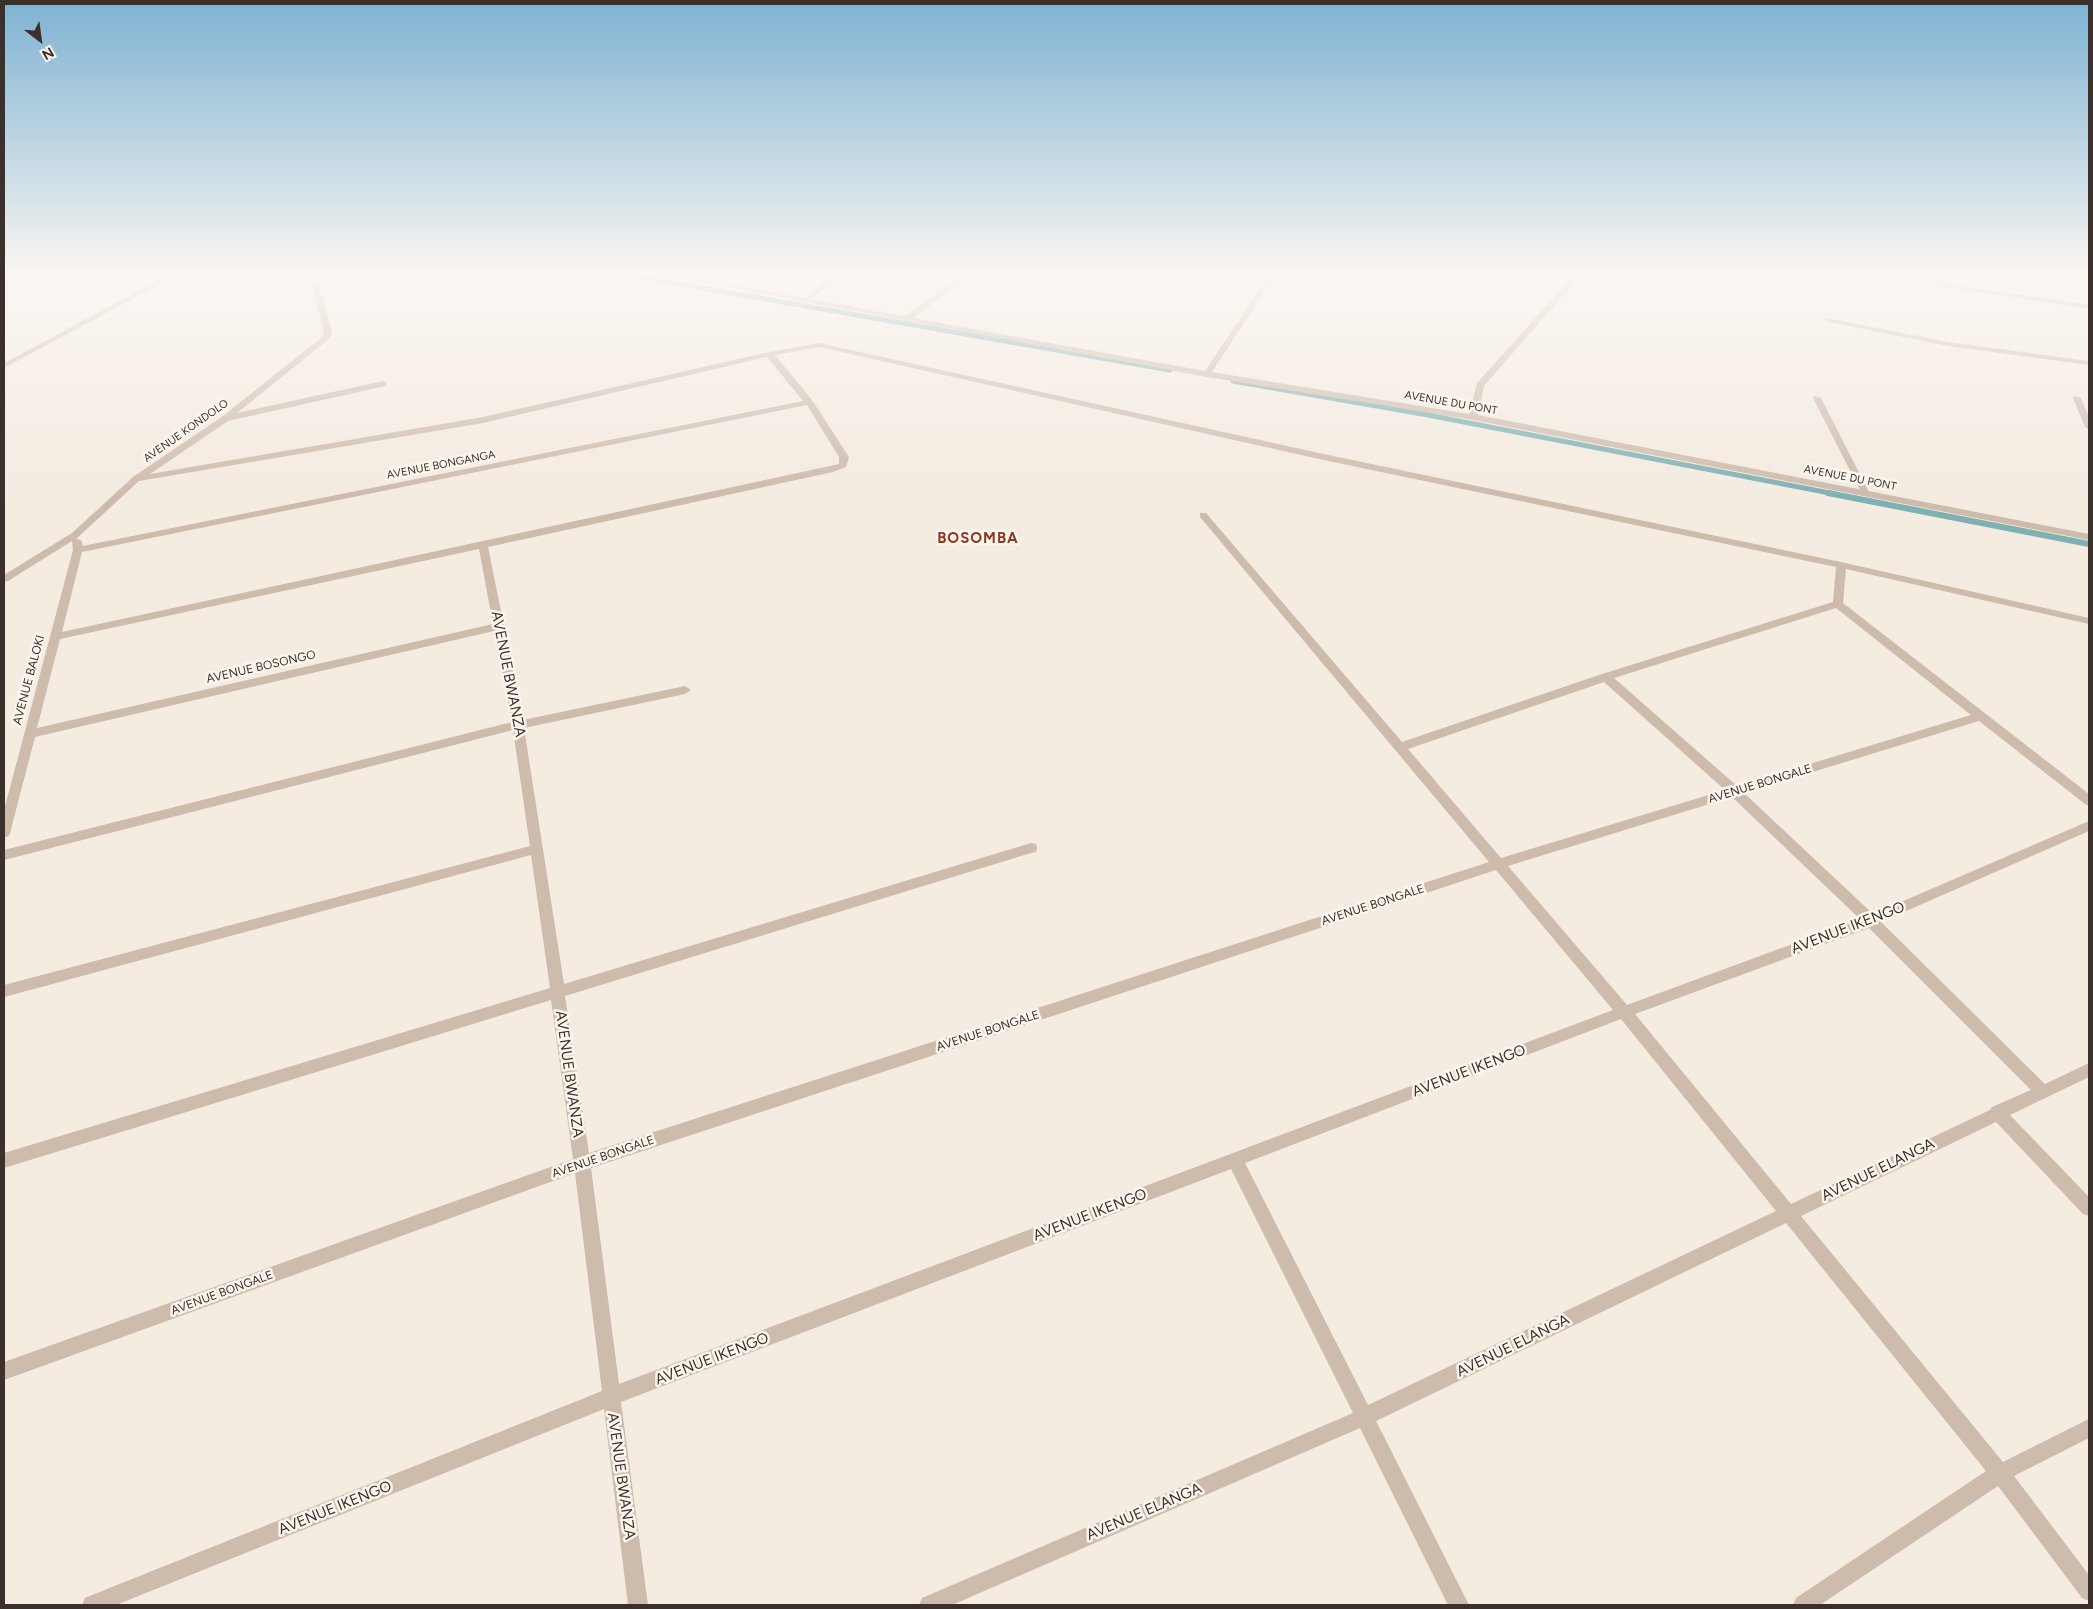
<!DOCTYPE html>
<style>
body{margin:0}
#map{position:relative;width:2093px;height:1609px;overflow:hidden;background:#f4ebe1;font-family:Figtree,sans-serif}
canvas{display:block}
.frame{position:absolute;inset:0;border:5px solid #3b302b;pointer-events:none}
.north{position:absolute;left:15px;top:15px;width:50px;height:50px;-webkit-text-stroke:4px #fbf5ee;paint-order:stroke;rotate:150deg;font-size:14px;font-weight:700;line-height:20px;text-align:center;color:#3b302b}
.north::after{content:'';display:block;margin:auto;width:18px;height:22px;background:#3b302b;clip-path:polygon(50% 0,100% 100%,50% 72%,0 100%)}
</style>
<div id="map">
<canvas width="2093" height="1609"></canvas>
<div class="frame"></div>
<div class="north">N</div>
</div>
<script>
const g = document.querySelector('canvas').getContext('2d');
g.lineJoin = 'round';
function trace(path, color, width, dash) {
  g.strokeStyle = color;
  g.lineWidth = width;
  g.lineCap = dash ? 'butt' : 'round';
  g.setLineDash(dash || []);
  g.stroke(path);
}
function paint(path, color) {
  g.fillStyle = color;
  g.fill(path, 'evenodd');
}
function drawText(font, color, halo, rows, align = 'center') {
  g.font = font + ' Figtree,sans-serif';
  g.lineWidth = 5;
  g.setLineDash([]);
  g.textBaseline = 'middle';
  g.strokeStyle = halo;
  g.fillStyle = color;
  for (const [text, x, y, turn = 0] of rows) {
    g.save();
    g.translate(x, y);
    g.rotate((+turn || 0) * Math.PI / 180);
    g.textAlign = isNaN(turn) ? turn : align;
    if (halo) g.strokeText(text, 0, 0);
    g.fillText(text, 0, 0);
    g.restore();
  }
}
trace(new Path2D(`
 M 623,274 L 1170,370
 M 1233,381 L 1428,415 L 1835,494`), '#7fb0b2', 5);
trace(new Path2D(`
 M 1828,493 L 2089,544`), '#7fb0b2', 6);
paint(new Path2D(`
 M 835,274 L 842,274 L 810,300 L 806,300 L 806,298 Z
 M 1814,396 L 1821,398 L 1869,492 L 1868,494 L 1862,494 L 1861,492 L 1813,398 Z`), '#cdbbac');
paint(new Path2D(`
 M 17,274 L 25,274 L 4,287 L 4,282 Z
 M 170,274 L 179,274 L 4,368 L 4,363 Z
 M 308,274 L 316,274 L 332,331 L 330,338 L 237,413 L 383,381 L 386,382 L 386,386 L 228,421 L 150,474 L 483,417 L 769,352 L 819,343 L 1319,453 L 1841,562 L 2089,618 L 2089,624 L 1846,569 L 1843,603 L 2089,794 L 2089,806 L 2085,804 L 1979,721 L 1744,793 L 1873,914 L 2089,821 L 2089,831 L 1881,922 L 2045,1084 L 2089,1063 L 2089,1077 L 2010,1115 L 2089,1197 L 2089,1216 L 2083,1214 L 1996,1122 L 1801,1216 L 2003,1462 L 2089,1419 L 2089,1438 L 2014,1476 L 2089,1575 L 2089,1601 L 2082,1598 L 1998,1486 L 1820,1605 L 1793,1605 L 1796,1598 L 1986,1471 L 1786,1223 L 1376,1421 L 1469,1605 L 1448,1605 L 1360,1428 L 952,1605 L 919,1605 L 922,1598 L 1353,1413 L 1231,1169 L 621,1402 L 648,1605 L 628,1605 L 604,1409 L 116,1605 L 82,1605 L 85,1598 L 92,1595 L 602,1391 L 575,1173 L 4,1380 L 4,1362 L 573,1159 L 551,1000 L 4,1168 L 4,1153 L 550,988 L 531,855 L 4,997 L 4,985 L 530,846 L 513,730 L 4,860 L 4,850 L 512,722 L 494,631 L 35,737 L 10,833 L 9,836 L 4,838 L 4,810 L 73,550 L 72,541 L 8,581 L 4,582 L 4,575 L 72,533 L 133,477 L 223,416 L 322,337 L 324,331 ZM 819,347 L 1319,459 L 1836,567 L 1833,602 L 1602,674 L 1402,742 L 1206,513 L 1200,513 L 1200,517 L 1489,862 L 589,1153 L 565,996 L 1031,853 L 1036,852 L 1037,848 L 1036,844 L 1031,843 L 564,984 L 524,728 L 685,694 L 691,690 L 685,686 L 523,720 L 488,547 L 833,472 L 846,467 L 849,457 L 812,400 L 775,355 ZM 767,357 L 803,401 L 83,546 L 81,540 L 76,539 L 139,481 L 483,423 ZM 807,405 L 839,457 L 839,464 L 62,632 L 82,552 ZM 479,549 L 493,624 L 37,728 L 60,639 ZM 1836,608 L 1971,715 L 1737,786 L 1614,678 ZM 1604,682 L 1725,790 L 1501,858 L 1408,749 ZM 1732,797 L 1860,919 L 1627,1005 L 1508,866 ZM 1496,870 L 1613,1010 L 619,1384 L 591,1168 ZM 1869,928 L 2031,1090 L 1992,1107 L 1990,1110 L 1791,1204 L 1635,1014 ZM 1621,1019 L 1776,1211 L 1368,1405 L 1245,1163 Z
 M 657,274 L 671,274 L 905,316 L 964,274 L 971,274 L 913,318 L 1205,371 L 1270,274 L 1276,274 L 1212,372 L 1469,414 L 1477,383 L 1575,274 L 1582,274 L 1484,386 L 1478,415 L 2089,534 L 2089,540 L 1473,420 L 1207,377 Z
 M 1866,274 L 1882,274 L 2089,305 L 2089,309 L 1870,276 Z
 M 1826,318 L 1948,342 L 2089,361 L 2089,365 L 1948,346 L 1829,322 L 1825,320 Z
 M 2074,396 L 2081,398 L 2089,417 L 2089,430 L 2085,427 L 2073,398 Z`), '#cdbbac');
const sky = g.createLinearGradient(0, 0, 0, 499);
sky.addColorStop(0, '#7eb2d2');
sky.addColorStop(0.55, '#faf6f2');
sky.addColorStop(1, '#faf6f200');
g.fillStyle = sky;
g.fillRect(0, 0, 2093, 499);
drawText('11px', '#3b302b', '#fbf5ee', [
 ["AVENUE DU PONT",1451,403,10],
 ["AVENUE KONDOLO",186,431,-35],
 ["AVENUE BONGANGA",441,465,-11],
 ["AVENUE DU PONT",1850,478,11]
]);
drawText('12px', '#3b302b', '#fbf5ee', [
 ["AVENUE BOSONGO",261,667,-13],
 ["AVENUE BALOKI",29,680,-75],
 ["AVENUE BONGALE",1760,784,-17],
 ["AVENUE BONGALE",1373,905,-18],
 ["AVENUE BONGALE",988,1031,-18],
 ["AVENUE BONGALE",603,1157,-19],
 ["AVENUE BONGALE",222,1293,-20]
]);
g.letterSpacing = '1px';
drawText('bold 15px', '#8c3b22', '#fbf5ee', [
 ["BOSOMBA",978,539]
]);
g.letterSpacing = '0px';
drawText('15px', '#3b302b', '#fbf5ee', [
 ["AVENUE BWANZA",508,674,79],
 ["AVENUE IKENGO",1848,928,-21],
 ["AVENUE IKENGO",1469,1071,-21],
 ["AVENUE BWANZA",569,1074,82],
 ["AVENUE ELANGA",1878,1170,-26],
 ["AVENUE IKENGO",1090,1215,-21],
 ["AVENUE ELANGA",1513,1346,-26],
 ["AVENUE IKENGO",712,1359,-21],
 ["AVENUE BWANZA",621,1476,82],
 ["AVENUE IKENGO",335,1508,-22],
 ["AVENUE ELANGA",1144,1512,-23]
]);
</script>
